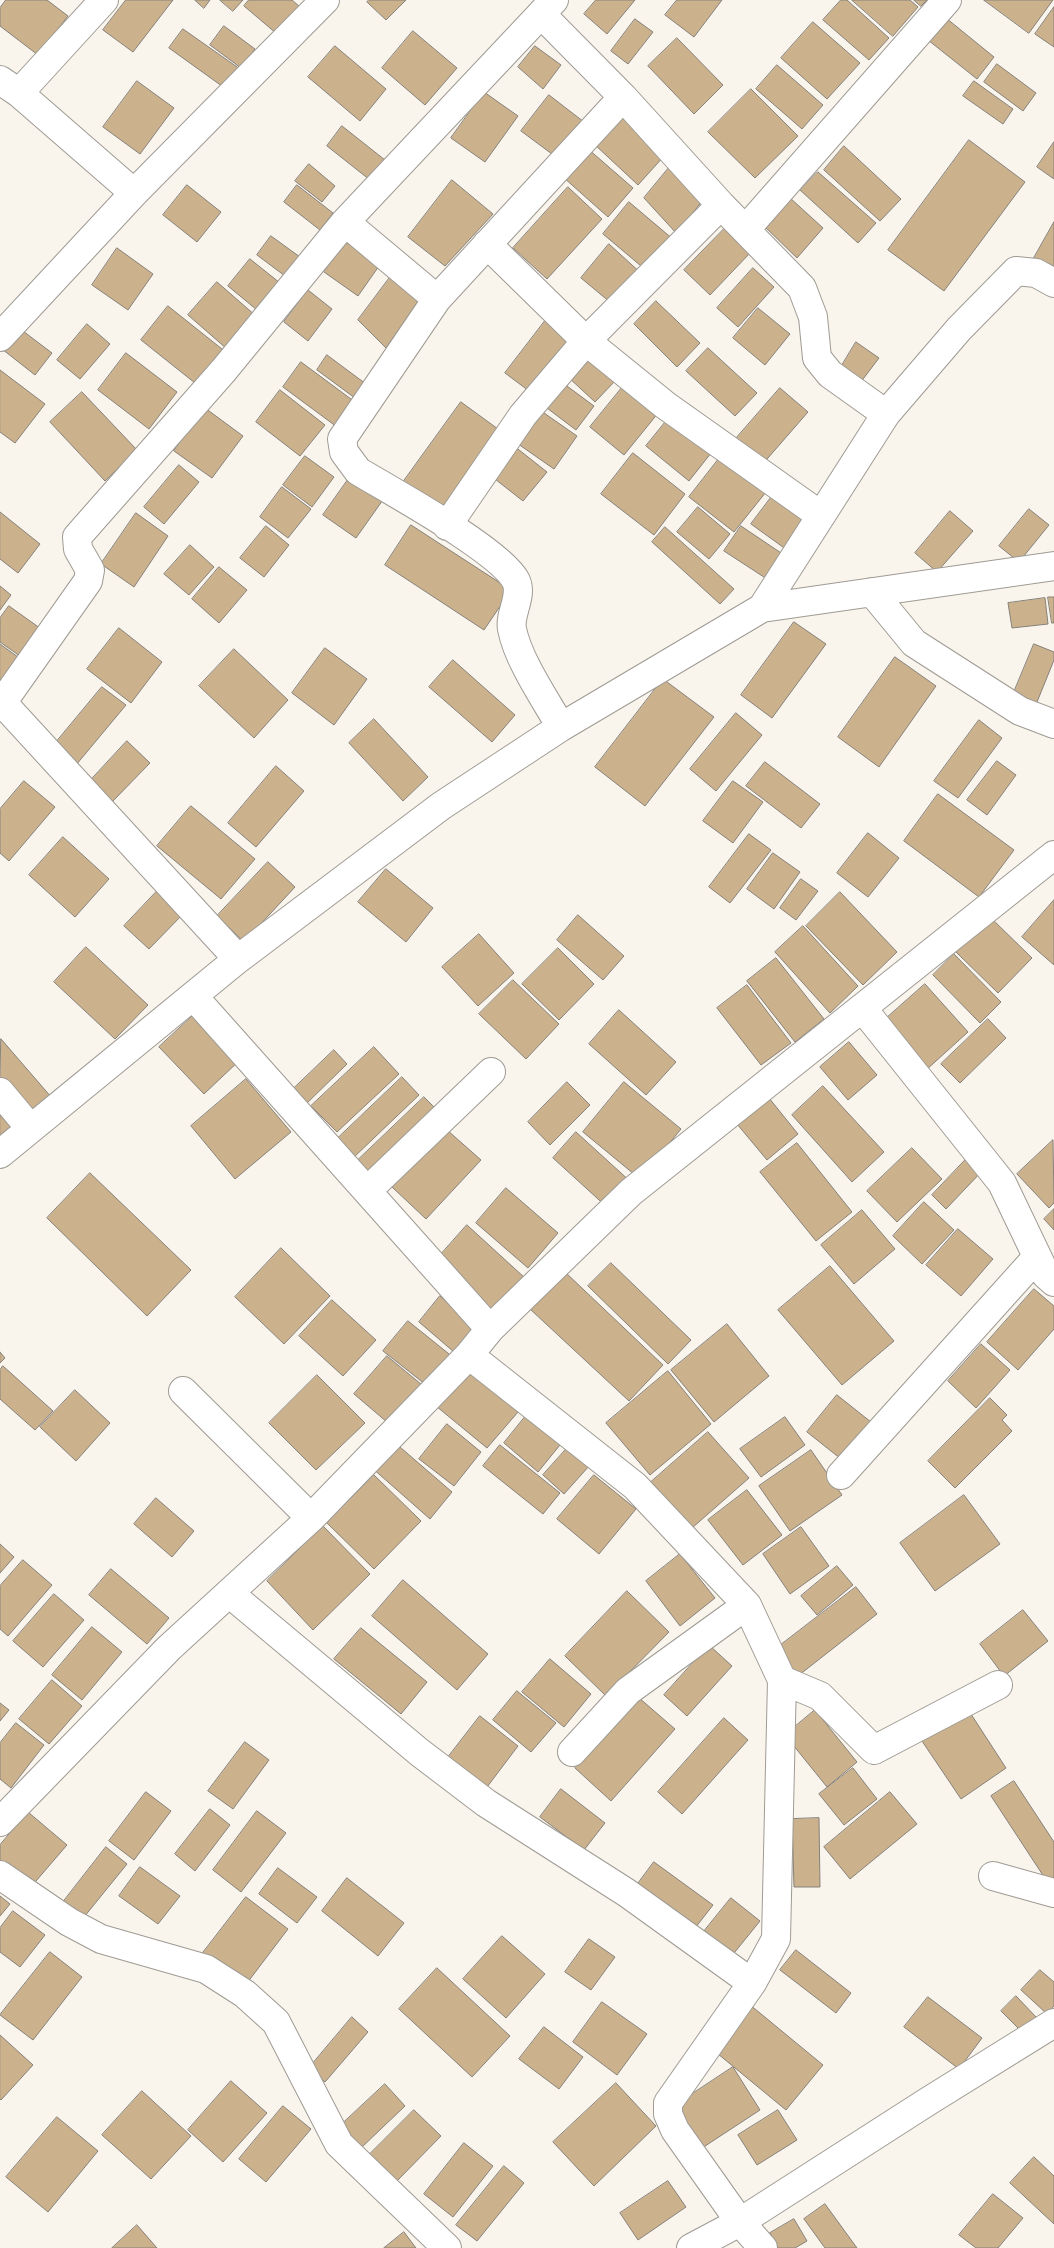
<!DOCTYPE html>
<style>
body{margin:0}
canvas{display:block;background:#f9f4ec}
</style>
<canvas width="1054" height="2248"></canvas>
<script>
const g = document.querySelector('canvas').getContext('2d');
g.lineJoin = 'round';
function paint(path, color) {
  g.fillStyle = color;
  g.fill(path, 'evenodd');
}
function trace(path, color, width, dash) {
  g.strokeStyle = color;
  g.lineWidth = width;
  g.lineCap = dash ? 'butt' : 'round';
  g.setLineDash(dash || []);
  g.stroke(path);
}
const building = new Path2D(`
 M 6,0 L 47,0 L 68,16 L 38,55 L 0,26 L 0,8 Z
 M 126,0 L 173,0 L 133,52 L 103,30 Z
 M 195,0 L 210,0 L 204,8 Z
 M 220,0 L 243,0 L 233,11 Z
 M 249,0 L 292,0 L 300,7 L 277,34 L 244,6 Z
 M 369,0 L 406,0 L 386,20 L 367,2 Z
 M 596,0 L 635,0 L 607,34 L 584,14 Z
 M 677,0 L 722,0 L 694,37 L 665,15 Z
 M 841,0 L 847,0 L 889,38 L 869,60 L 823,20 Z
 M 852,0 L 910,0 L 918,7 L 893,36 Z
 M 914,0 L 927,0 L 921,6 Z
 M 984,0 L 1053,0 L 1029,33 Z
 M 1054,7 L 1054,47 L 1035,34 Z
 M 946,18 L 994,57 L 977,79 L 928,40 Z
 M 635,19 L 653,32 L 628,64 L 611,51 Z
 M 813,22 L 860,63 L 827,99 L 781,58 Z
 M 224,26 L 255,49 L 241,68 L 210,45 Z
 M 183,29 L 240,69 L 226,89 L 169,48 Z
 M 413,31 L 457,68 L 425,105 L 382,68 Z
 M 677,38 L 723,85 L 694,114 L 648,66 Z
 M 335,46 L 386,89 L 360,121 L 308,77 Z
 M 535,46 L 561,65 L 543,89 L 518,67 Z
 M 997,64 L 1036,93 L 1023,111 L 984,82 Z
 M 777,65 L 823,105 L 802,129 L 756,89 Z
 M 137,81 L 174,108 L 140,154 L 103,127 Z
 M 974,81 L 1013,109 L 1003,124 L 963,96 Z
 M 751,89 L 798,136 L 755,178 L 708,132 Z
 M 484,92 L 518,116 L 485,162 L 451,138 Z
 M 549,95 L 584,122 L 556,157 L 521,131 Z
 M 620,113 L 665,155 L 638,185 L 593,143 Z
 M 342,126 L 385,160 L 370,180 L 327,146 Z
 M 969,140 L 1025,182 L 944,291 L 888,250 Z
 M 1054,142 L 1054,179 L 1037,167 Z
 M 844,146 L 901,199 L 880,221 L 824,170 Z
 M 587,148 L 633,188 L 608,217 L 563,177 Z
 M 309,164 L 335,186 L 322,202 L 295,181 Z
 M 672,164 L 705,197 L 677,234 L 644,198 Z
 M 818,172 L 876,223 L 858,243 L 800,190 Z
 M 452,180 L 493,214 L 445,266 L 408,237 Z
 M 187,185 L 221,212 L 197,242 L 163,215 Z
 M 297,185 L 333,213 L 320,230 L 284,202 Z
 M 568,187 L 602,219 L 547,279 L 513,248 Z
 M 789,197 L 823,228 L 797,258 L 762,224 Z
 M 629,202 L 674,240 L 647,271 L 603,234 Z
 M 1054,222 L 1054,279 L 1030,265 Z
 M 725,228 L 751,252 L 710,295 L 684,270 Z
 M 271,236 L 300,257 L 285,276 L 257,255 Z
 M 346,242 L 379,266 L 358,296 L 324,272 Z
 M 609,244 L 643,275 L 611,303 L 581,278 Z
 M 117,248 L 153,274 L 128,310 L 92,285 Z
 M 250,259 L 280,283 L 257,310 L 228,286 Z
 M 753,268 L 774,287 L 738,327 L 717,308 Z
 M 391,276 L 419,300 L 386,348 L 358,320 Z
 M 217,282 L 256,316 L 227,349 L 188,315 Z
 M 308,290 L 332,309 L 308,341 L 284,322 Z
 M 656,301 L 700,343 L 677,367 L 634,324 Z
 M 168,306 L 227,353 L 200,387 L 141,340 Z
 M 758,308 L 790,334 L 765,365 L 733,338 Z
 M 545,321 L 573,343 L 533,394 L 505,373 Z
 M 87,324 L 110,344 L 80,379 L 57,360 Z
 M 19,328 L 52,353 L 35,375 L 2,349 Z
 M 856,342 L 879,358 L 857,387 L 838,372 Z
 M 708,348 L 757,393 L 735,416 L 686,371 Z
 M 126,353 L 177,392 L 149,429 L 98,390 Z
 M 327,355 L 370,387 L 359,401 L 317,370 Z
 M 587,355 L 615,381 L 595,402 L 567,376 Z
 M 301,362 L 355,402 L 337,427 L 283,387 Z
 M 0,370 L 45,404 L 15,443 L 0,432 Z
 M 556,378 L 594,406 L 576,430 L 539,402 Z
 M 625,384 L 659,412 L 624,455 L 590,427 Z
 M 780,388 L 808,412 L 761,466 L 733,442 Z
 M 280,390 L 325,425 L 300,456 L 256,422 Z
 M 82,392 L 137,450 L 105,481 L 50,422 Z
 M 461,402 L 498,429 L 439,512 L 401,485 Z
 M 534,406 L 577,436 L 554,469 L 511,439 Z
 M 205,408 L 243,436 L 212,478 L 174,451 Z
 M 672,414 L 715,448 L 689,481 L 646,446 Z
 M 509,442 L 547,472 L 523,501 L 486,472 Z
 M 725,451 L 770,487 L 734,532 L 689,497 Z
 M 633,453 L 685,494 L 654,535 L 601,494 Z
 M 305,456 L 334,477 L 312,507 L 283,485 Z
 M 179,465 L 199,482 L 164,524 L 144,507 Z
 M 352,474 L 385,497 L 356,538 L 323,515 Z
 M 282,487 L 311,509 L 288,538 L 260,517 Z
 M 776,491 L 811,516 L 787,550 L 751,524 Z
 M 698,507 L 730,534 L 709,559 L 677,532 Z
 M 1029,509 L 1049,525 L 1019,562 L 999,546 Z
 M 950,511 L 973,531 L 937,572 L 915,553 Z
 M 0,512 L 40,544 L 18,573 L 0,559 Z
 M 136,513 L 168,536 L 134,587 L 101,564 Z
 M 411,525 L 511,590 L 484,630 L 385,565 Z
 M 266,526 L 289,545 L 264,577 L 240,558 Z
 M 741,526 L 787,557 L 770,581 L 724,551 Z
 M 665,527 L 734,589 L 720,604 L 652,542 Z
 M 190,545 L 214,567 L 189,595 L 164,574 Z
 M 219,567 L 247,590 L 219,623 L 192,599 Z
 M 0,586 L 11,595 L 0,610 Z
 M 1048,597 L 1054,597 L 1054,623 L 1052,623 Z
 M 1045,598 L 1048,624 L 1012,628 L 1008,603 Z
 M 9,606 L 44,631 L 24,659 L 0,642 L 0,618 Z
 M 794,622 L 826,644 L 772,718 L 741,695 Z
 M 119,628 L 162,662 L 131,703 L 87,669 Z
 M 0,644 L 22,660 L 5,683 L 0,679 Z
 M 1034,644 L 1054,652 L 1054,660 L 1035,707 L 1012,697 Z
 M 325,648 L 367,679 L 334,725 L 292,693 Z
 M 234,649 L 288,700 L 254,738 L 199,686 Z
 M 895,657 L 936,686 L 879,767 L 838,737 Z
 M 453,660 L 515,715 L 492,742 L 429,687 Z
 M 663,679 L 714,717 L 645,806 L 595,767 Z
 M 102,687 L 126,705 L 76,765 L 53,746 Z
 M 736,713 L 762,735 L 716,791 L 690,769 Z
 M 374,719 L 428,777 L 403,801 L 349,743 Z
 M 979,720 L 1002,738 L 958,798 L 934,781 Z
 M 127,741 L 150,763 L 112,802 L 90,781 Z
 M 997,761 L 1016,775 L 987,815 L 967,800 Z
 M 765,762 L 820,804 L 801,828 L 746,786 Z
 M 276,766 L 304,791 L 256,847 L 228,823 Z
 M 24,781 L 55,807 L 9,861 L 0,853 L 0,809 Z
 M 733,781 L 763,802 L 733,843 L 703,821 Z
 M 938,794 L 1014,850 L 979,897 L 904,841 Z
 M 191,806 L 255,859 L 221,899 L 157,846 Z
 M 868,833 L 899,858 L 868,897 L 837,873 Z
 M 749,834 L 771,850 L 730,903 L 709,887 Z
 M 63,837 L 109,879 L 75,917 L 29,875 Z
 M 773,853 L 800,872 L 774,909 L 747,889 Z
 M 268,862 L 295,887 L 244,942 L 217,916 Z
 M 386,869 L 433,908 L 406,942 L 358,902 Z
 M 801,879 L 818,891 L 796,920 L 780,908 Z
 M 160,888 L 185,912 L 149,949 L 124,926 Z
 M 840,892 L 897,952 L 863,985 L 806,926 Z
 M 1054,900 L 1054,965 L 1022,937 Z
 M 578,915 L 624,956 L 603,980 L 557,940 Z
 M 990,917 L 1032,958 L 998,993 L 956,952 Z
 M 803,926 L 858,986 L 830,1013 L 775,952 Z
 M 479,934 L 514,973 L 478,1006 L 442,967 Z
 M 86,947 L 148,1005 L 115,1039 L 54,982 Z
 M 558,948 L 594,984 L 559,1020 L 522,984 Z
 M 954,954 L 1001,1002 L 980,1023 L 933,975 Z
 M 776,958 L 824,1019 L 795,1042 L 747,981 Z
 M 513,980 L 559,1024 L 526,1059 L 479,1014 Z
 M 925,984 L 968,1032 L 925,1071 L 881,1023 Z
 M 747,985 L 791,1043 L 761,1065 L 717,1008 Z
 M 619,1010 L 676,1062 L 646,1095 L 589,1044 Z
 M 197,1012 L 241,1059 L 204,1094 L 159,1047 Z
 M 988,1019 L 1006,1038 L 960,1083 L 941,1064 Z
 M 1,1039 L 52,1098 L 29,1118 L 0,1086 Z
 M 849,1042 L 877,1075 L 848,1100 L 820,1067 Z
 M 374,1047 L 399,1074 L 337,1132 L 311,1106 Z
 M 334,1050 L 347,1064 L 303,1107 L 289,1093 Z
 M 402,1077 L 419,1095 L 352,1159 L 335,1141 Z
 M 246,1079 L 291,1132 L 235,1179 L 191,1126 Z
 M 567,1082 L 590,1105 L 550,1145 L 528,1122 Z
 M 624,1082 L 681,1129 L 640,1179 L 583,1132 Z
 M 823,1086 L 884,1152 L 852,1182 L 792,1115 Z
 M 424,1097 L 440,1113 L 373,1178 L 357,1161 Z
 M 769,1098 L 798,1134 L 767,1160 L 737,1124 Z
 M 0,1100 L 19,1126 L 0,1140 Z
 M 446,1129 L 481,1160 L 426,1219 L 392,1187 Z
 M 576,1132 L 632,1183 L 609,1209 L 553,1158 Z
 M 1053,1140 L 1054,1203 L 1049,1208 L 1017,1174 Z
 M 797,1143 L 852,1212 L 816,1241 L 760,1172 Z
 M 912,1148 L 942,1179 L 897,1222 L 867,1191 Z
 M 971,1154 L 985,1168 L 946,1209 L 932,1195 Z
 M 90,1173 L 191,1270 L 147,1316 L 47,1218 Z
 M 506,1188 L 558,1233 L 528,1268 L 476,1223 Z
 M 924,1202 L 954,1230 L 922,1264 L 893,1236 Z
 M 1054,1209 L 1054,1230 L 1044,1219 Z
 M 862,1210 L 895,1249 L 854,1284 L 821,1245 Z
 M 467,1225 L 525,1278 L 493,1312 L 436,1260 Z
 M 958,1229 L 993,1259 L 961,1296 L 926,1265 Z
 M 281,1248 L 330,1296 L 284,1344 L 235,1297 Z
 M 611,1263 L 691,1340 L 668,1364 L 588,1286 Z
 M 830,1266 L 894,1341 L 842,1385 L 778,1310 Z
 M 565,1272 L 663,1365 L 629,1401 L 530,1309 Z
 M 1034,1289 L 1054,1306 L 1054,1329 L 1018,1370 L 987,1342 Z
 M 440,1296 L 483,1332 L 461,1358 L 419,1322 Z
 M 332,1300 L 376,1340 L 343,1376 L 299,1336 Z
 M 408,1321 L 454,1358 L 430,1388 L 383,1351 Z
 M 727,1324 L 769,1376 L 714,1422 L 671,1370 Z
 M 981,1344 L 1010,1370 L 976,1408 L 948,1381 Z
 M 0,1352 L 5,1358 L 0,1363 Z
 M 387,1356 L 427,1389 L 394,1428 L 354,1394 Z
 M 3,1366 L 53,1411 L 35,1430 L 0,1399 L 0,1370 Z
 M 466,1370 L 518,1412 L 487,1448 L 436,1406 Z
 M 668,1371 L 711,1424 L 650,1475 L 606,1423 Z
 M 317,1375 L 365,1423 L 316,1470 L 269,1423 Z
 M 75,1390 L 110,1423 L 76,1461 L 40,1427 Z
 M 837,1395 L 871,1422 L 841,1459 L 807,1432 Z
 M 990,1398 L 1007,1415 L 1002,1420 L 1012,1431 L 955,1488 L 928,1461 Z
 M 529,1412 L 564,1440 L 538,1472 L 504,1443 Z
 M 785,1417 L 805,1445 L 761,1477 L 740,1449 Z
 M 447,1424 L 481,1452 L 454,1486 L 419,1459 Z
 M 708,1432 L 749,1478 L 692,1528 L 651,1482 Z
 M 393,1441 L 452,1492 L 430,1519 L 371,1467 Z
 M 500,1445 L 560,1493 L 543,1514 L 483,1466 Z
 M 569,1446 L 590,1465 L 564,1494 L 543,1475 Z
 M 811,1450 L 842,1495 L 790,1531 L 759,1486 Z
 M 374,1475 L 421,1521 L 374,1569 L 327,1523 Z
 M 594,1475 L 636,1509 L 599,1554 L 557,1519 Z
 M 747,1490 L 782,1535 L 743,1565 L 708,1520 Z
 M 964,1495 L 1000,1544 L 935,1591 L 900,1543 Z
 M 156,1498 L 194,1531 L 172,1557 L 134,1524 Z
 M 323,1526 L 370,1574 L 313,1630 L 267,1581 Z
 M 801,1527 L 829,1566 L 790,1594 L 763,1554 Z
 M 0,1544 L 14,1557 L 0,1573 Z
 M 680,1554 L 715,1598 L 680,1626 L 646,1581 Z
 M 23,1560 L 52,1585 L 8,1636 L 0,1629 L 0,1586 Z
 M 837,1566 L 853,1585 L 817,1615 L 801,1596 Z
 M 111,1569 L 169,1618 L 147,1644 L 89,1595 Z
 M 403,1580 L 488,1654 L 457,1690 L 372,1616 Z
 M 856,1587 L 877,1614 L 794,1679 L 773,1651 Z
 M 627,1591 L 669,1632 L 606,1696 L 565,1656 Z
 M 54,1594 L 84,1620 L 43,1667 L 13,1641 Z
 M 1023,1610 L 1048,1641 L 1004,1676 L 980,1644 Z
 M 92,1627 L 122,1652 L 82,1700 L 52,1675 Z
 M 361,1628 L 427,1682 L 401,1714 L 334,1659 Z
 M 709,1645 L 732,1666 L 687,1716 L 664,1695 Z
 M 550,1659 L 591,1694 L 564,1727 L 522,1692 Z
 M 52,1680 L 82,1706 L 49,1744 L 19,1719 Z
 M 517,1691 L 556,1723 L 531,1752 L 493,1720 Z
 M 638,1697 L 675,1729 L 611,1801 L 575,1768 Z
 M 0,1703 L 9,1710 L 0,1721 Z
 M 815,1710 L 857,1762 L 827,1787 L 785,1735 Z
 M 969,1711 L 1006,1768 L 961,1799 L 922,1741 Z
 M 480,1716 L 518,1746 L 481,1795 L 442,1765 Z
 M 724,1718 L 748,1740 L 682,1814 L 658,1792 Z
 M 16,1723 L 44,1745 L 11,1788 L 0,1779 L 0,1743 Z
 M 245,1742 L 269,1760 L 233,1809 L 208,1791 Z
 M 853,1768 L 877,1799 L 844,1825 L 819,1794 Z
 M 1014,1781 L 1054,1842 L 1054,1879 L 1048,1883 L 991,1796 Z
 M 561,1789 L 605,1823 L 584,1850 L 540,1817 Z
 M 146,1792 L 171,1811 L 134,1860 L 109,1841 Z
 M 890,1792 L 917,1824 L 850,1879 L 824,1847 Z
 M 210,1809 L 230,1825 L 195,1871 L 175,1854 Z
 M 257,1811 L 286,1833 L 241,1892 L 213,1870 Z
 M 28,1812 L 67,1845 L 30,1888 L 0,1863 L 0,1845 Z
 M 819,1818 L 820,1887 L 794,1887 L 792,1819 Z
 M 106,1847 L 127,1864 L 80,1922 L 60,1906 Z
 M 654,1862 L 713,1905 L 692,1932 L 634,1889 Z
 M 140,1867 L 180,1896 L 158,1924 L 119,1896 Z
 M 278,1868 L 317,1897 L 297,1923 L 259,1894 Z
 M 347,1878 L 404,1923 L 378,1956 L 322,1911 Z
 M 0,1896 L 10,1904 L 0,1916 Z
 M 246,1897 L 288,1929 L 244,1987 L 202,1954 Z
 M 731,1898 L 760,1921 L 726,1963 L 697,1940 Z
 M 13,1911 L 45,1935 L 20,1967 L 0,1952 L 0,1928 Z
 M 502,1936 L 545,1974 L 506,2018 L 463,1979 Z
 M 589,1939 L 615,1957 L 591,1990 L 565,1972 Z
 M 796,1950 L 851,1993 L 836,2013 L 780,1970 Z
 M 50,1952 L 82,1977 L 33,2040 L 0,2015 Z
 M 437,1968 L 510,2036 L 472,2077 L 399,2009 Z
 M 1040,1970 L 1054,1982 L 1054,2006 L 1047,2014 L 1021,1990 Z
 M 1016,1996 L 1037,2018 L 1023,2033 L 1001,2011 Z
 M 928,1997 L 982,2038 L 959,2069 L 904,2027 Z
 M 602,2002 L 647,2034 L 617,2075 L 573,2042 Z
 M 749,2004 L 823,2065 L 786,2110 L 712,2049 Z
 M 352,2017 L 368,2032 L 325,2082 L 309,2068 Z
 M 544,2027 L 583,2057 L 559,2089 L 519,2059 Z
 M 0,2035 L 33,2065 L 1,2100 L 0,2099 Z
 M 733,2067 L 760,2110 L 696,2152 L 668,2110 Z
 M 231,2081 L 267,2113 L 223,2162 L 188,2130 Z
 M 616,2083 L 656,2126 L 594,2186 L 553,2142 Z
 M 385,2084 L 405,2106 L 361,2148 L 340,2126 Z
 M 142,2091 L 191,2136 L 151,2179 L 102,2135 Z
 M 283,2106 L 311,2129 L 266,2182 L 239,2159 Z
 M 414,2110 L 441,2136 L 396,2182 L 369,2155 Z
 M 778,2110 L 797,2140 L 757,2165 L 738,2135 Z
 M 57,2117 L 98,2151 L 48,2212 L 6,2177 Z
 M 464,2143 L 493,2166 L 453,2217 L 424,2194 Z
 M 1034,2157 L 1054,2176 L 1054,2224 L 1010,2183 Z
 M 504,2166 L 524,2183 L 477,2241 L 456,2225 Z
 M 668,2181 L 686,2207 L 638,2240 L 620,2213 Z
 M 993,2194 L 1023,2218 L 998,2248 L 976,2248 L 959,2235 Z
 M 825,2204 L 857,2248 L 825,2248 L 804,2219 Z
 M 794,2219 L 807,2241 L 795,2248 L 778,2248 L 770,2233 Z
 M 137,2225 L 157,2248 L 112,2248 Z
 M 404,2232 L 416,2248 L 384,2248 Z`);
paint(building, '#cbb28c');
trace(building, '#86817b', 1);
const street = new Path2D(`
 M 554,0 L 541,14 L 623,97 L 721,205 L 802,288 L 813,317 L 817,358 L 830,374 L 886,414
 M 0,80 L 19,93 L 134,193
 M 19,93 L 104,0
 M 345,222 L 437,299
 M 746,229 L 947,0
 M 487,244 L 586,341 L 665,405 L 820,515
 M 0,337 L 134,193 L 325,0
 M 447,526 L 523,415 L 586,341 L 721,205
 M 872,592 L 914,643 L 1020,711 L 1054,724
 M 762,608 L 886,414 L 959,329 L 1016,271 L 1036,273 L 1054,283
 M 0,700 L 238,959
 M 2,703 L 88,581 L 90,570 L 78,549 L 77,537 L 224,370 L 345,222 L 541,14
 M 561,727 C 545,699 518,660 512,629 C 509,614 523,596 516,581 C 501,551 391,491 358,471 L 344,452 L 342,439 L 437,299 L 623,97
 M 194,997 L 490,1329
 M 863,1009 L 1002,1183 L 1046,1275 L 1054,1282
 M 0,1092 L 30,1128
 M 0,1154 L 238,959 L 441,806 L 561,727 L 762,608 L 1054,566
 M 367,1191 L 491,1072
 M 469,1355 L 635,1486 L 747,1605 L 782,1680 L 776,1939 L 752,1983
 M 183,1391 L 311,1518
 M 841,1475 L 1037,1257
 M 229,1593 L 419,1752 L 486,1803 L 627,1893 L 752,1983 L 668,2103 L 668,2114 L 675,2130 L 740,2222 L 763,2248
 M 782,1680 L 820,1696 L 874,1750 L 998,1685
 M 572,1752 L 628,1691 L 747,1605
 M 0,1822 L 169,1648 L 311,1518 L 469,1355 L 490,1329 L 631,1192 L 1054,855
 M 0,1875 L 69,1922 L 101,1939 L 206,1969 L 245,1994 L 276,2022 L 339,2144 L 447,2248
 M 993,1876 L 1054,1893
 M 691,2248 L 740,2222 L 927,2102 L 1054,2023`);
trace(street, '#9f9b94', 30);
trace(street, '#fff', 28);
</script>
